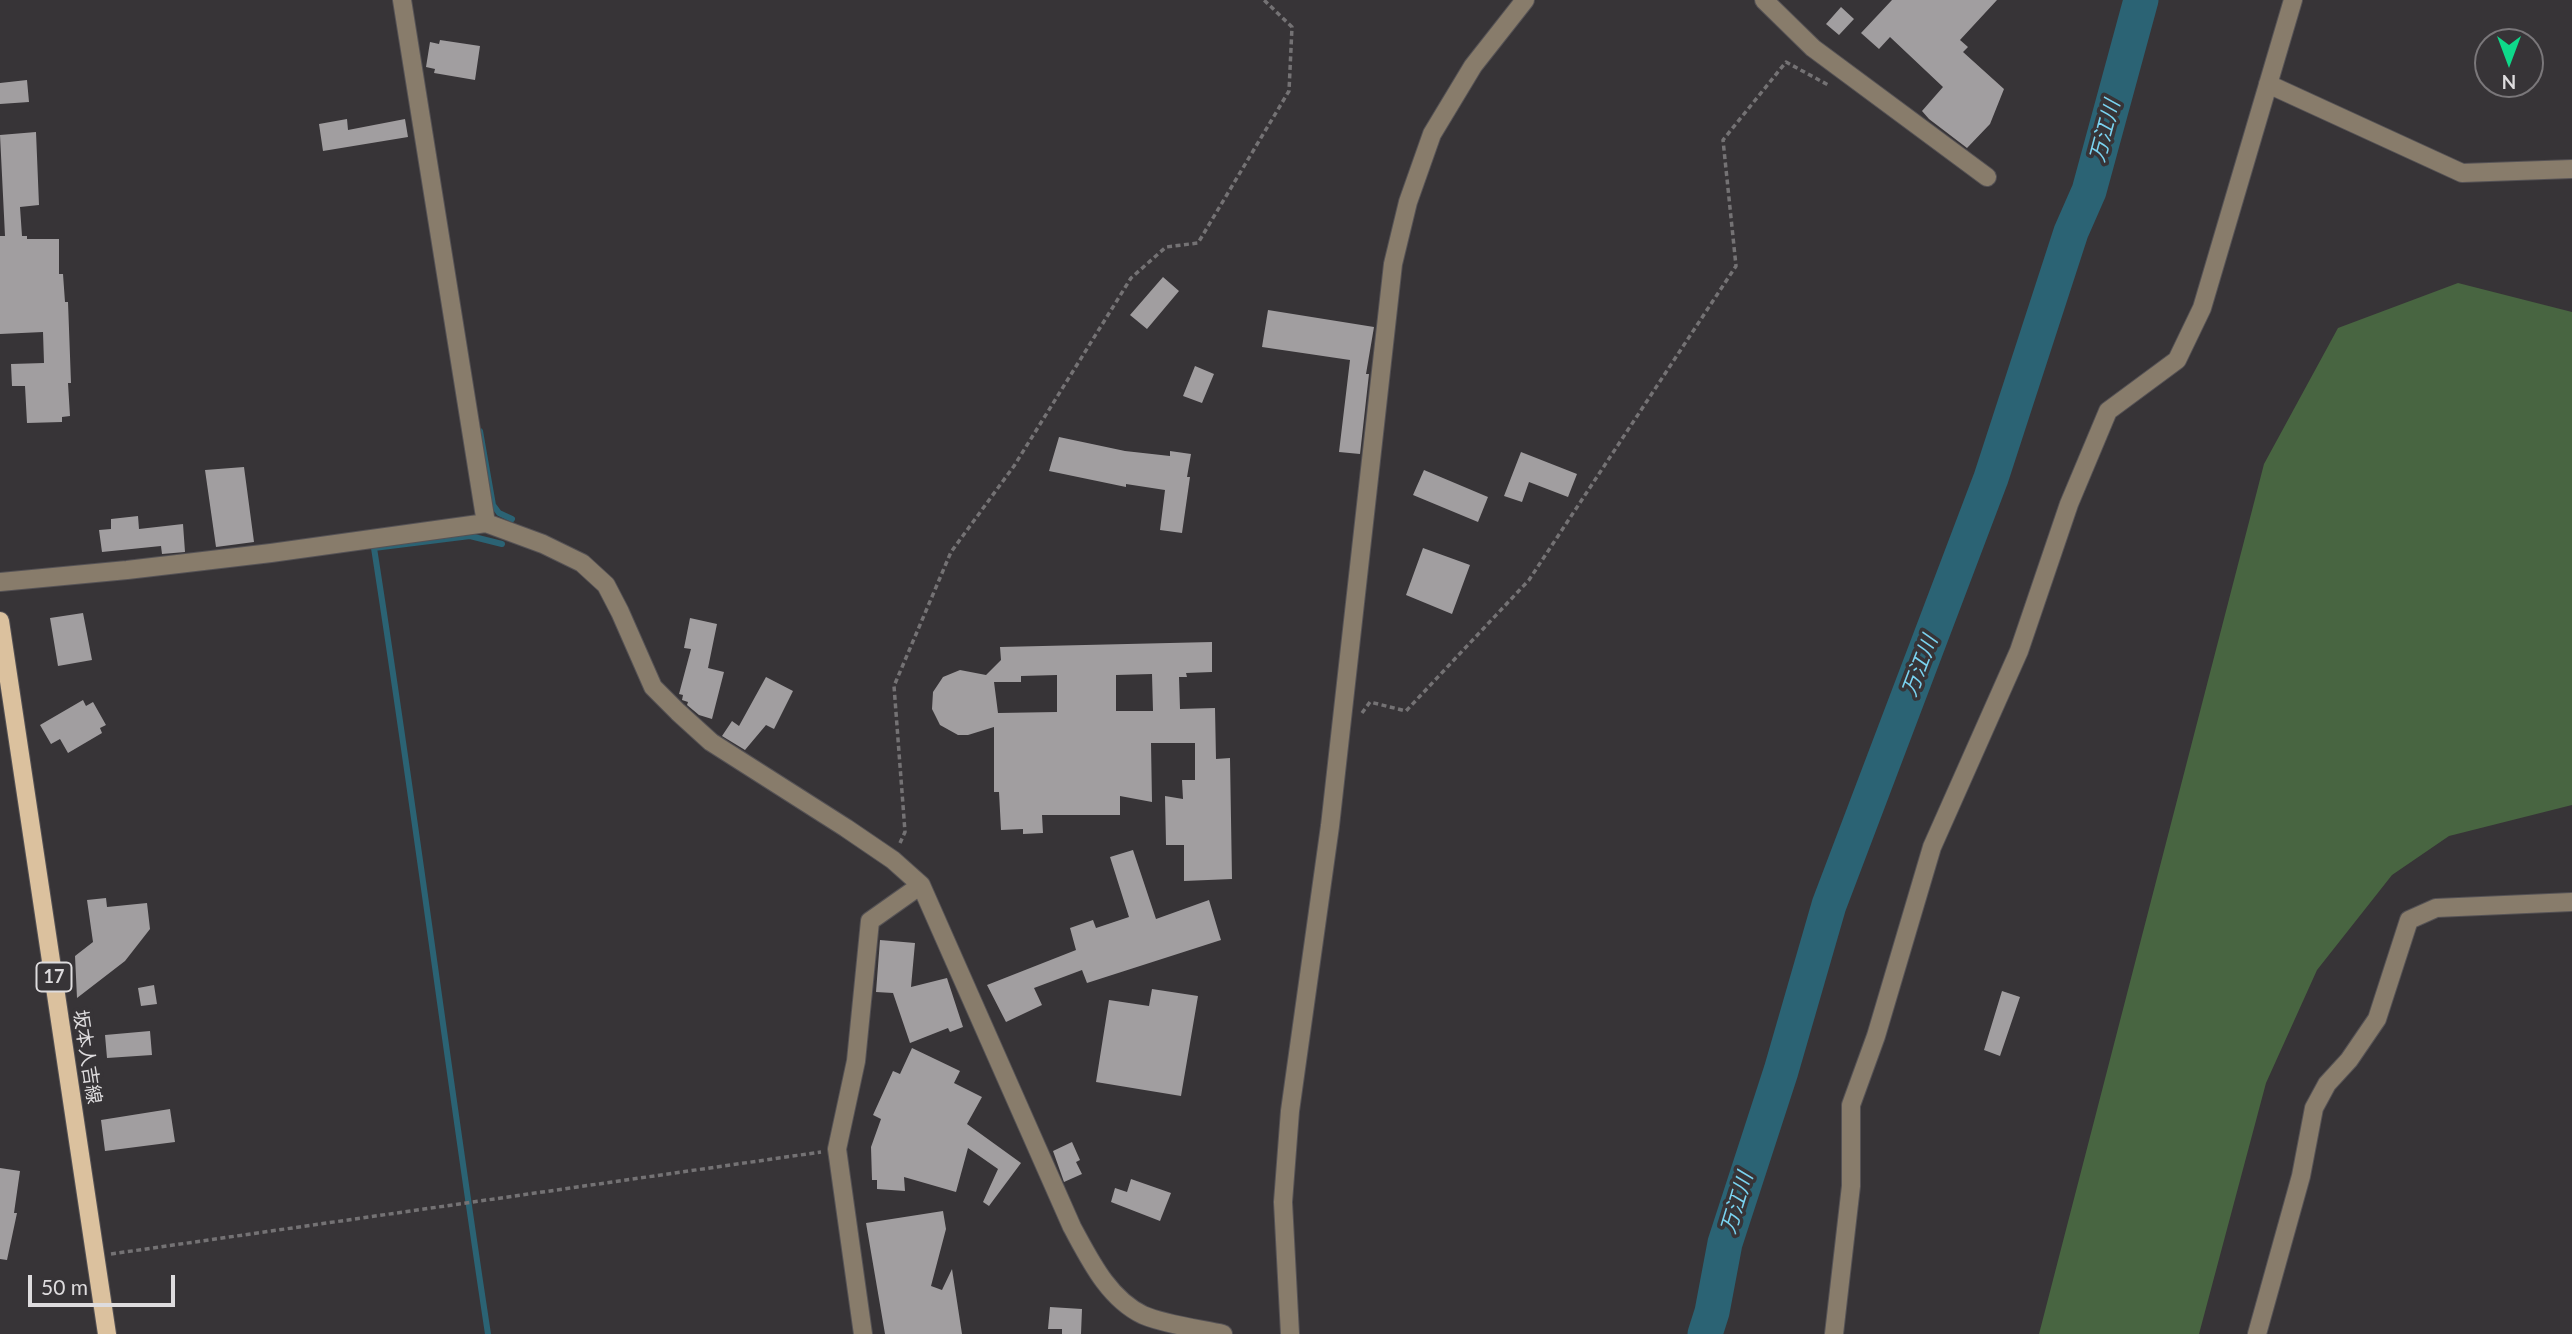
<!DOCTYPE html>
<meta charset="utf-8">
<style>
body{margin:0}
#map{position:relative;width:2572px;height:1334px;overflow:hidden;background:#373437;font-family:Lato,sans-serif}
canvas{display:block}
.north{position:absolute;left:2474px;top:28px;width:70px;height:70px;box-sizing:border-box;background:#373437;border:2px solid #7a777a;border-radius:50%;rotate:180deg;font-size:19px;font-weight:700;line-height:28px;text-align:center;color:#dedcde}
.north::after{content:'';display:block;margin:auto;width:24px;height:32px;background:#0ed98a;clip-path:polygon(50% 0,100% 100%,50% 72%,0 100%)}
.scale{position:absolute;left:28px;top:1275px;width:147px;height:32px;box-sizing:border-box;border:4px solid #dedcde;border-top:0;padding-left:9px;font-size:21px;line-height:24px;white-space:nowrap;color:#dedcde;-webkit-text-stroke:5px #373437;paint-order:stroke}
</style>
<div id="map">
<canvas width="2572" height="1334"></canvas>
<div class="north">N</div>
<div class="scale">50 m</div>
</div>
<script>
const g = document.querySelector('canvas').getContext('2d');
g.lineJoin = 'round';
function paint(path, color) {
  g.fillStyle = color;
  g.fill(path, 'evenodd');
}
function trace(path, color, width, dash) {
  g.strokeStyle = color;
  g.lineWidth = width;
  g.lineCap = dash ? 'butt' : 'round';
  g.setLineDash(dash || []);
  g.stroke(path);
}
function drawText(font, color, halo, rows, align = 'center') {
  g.font = font + ' Lato,"Noto Sans JP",sans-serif';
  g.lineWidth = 7;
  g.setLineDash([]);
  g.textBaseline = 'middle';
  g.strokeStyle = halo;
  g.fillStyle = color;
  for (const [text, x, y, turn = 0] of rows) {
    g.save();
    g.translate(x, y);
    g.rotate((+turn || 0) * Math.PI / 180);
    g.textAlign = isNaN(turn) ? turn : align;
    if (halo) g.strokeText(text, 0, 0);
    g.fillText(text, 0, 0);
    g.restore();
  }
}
paint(new Path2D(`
 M 2458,283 L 2572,312 L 2572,805 L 2449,836 L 2392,875 L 2317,970 L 2266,1083 L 2199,1334 L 2039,1334 L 2264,464 L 2338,328 Z`), '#486541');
trace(new Path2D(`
 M 480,431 L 493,505 L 499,513 L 512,519
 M 488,1334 C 448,1072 415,810 374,548 L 470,536 L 502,544`), '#2b6374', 6);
trace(new Path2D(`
 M 1705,1334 L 1712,1312 L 1725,1243 L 1781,1071 L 1829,905 L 1991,478 L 2071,232 L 2089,191 L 2141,0`), '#2b6374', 35);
paint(new Path2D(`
 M 1892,0 L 1997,0 L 1960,40 L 1968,47 L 1963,52 L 2004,89 L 1990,124 L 1967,148 L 1929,119 L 1922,111 L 1943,87 L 1890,37 L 1879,49 L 1861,33 Z
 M 1841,7 L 1854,19 L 1839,35 L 1826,24 Z
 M 440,40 L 480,46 L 475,80 L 434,73 L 435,69 L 426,67 L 430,42 L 439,44 Z
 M 27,80 L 29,102 L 0,104 L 0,83 Z
 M 347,119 L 348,130 L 405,119 L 408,137 L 323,151 L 319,124 Z
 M 36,132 L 39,205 L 20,207 L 22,236 L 27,236 L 27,239 L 59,239 L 59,274 L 63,274 L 65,302 L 68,302 L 71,383 L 68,383 L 70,416 L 62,417 L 62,422 L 27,423 L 25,386 L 12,386 L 11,364 L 44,363 L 43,332 L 0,334 L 0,236 L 5,236 L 0,135 Z
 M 1163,277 L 1179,291 L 1147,329 L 1130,315 Z
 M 1268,310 L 1374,327 L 1366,374 L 1369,374 L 1360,454 L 1339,452 L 1350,360 L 1262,347 Z
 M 1195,366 L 1214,374 L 1202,403 L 1183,396 Z
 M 1059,437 L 1125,451 L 1170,456 L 1170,451 L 1191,454 L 1187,477 L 1190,477 L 1182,533 L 1160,530 L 1165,490 L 1126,484 L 1126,487 L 1049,471 Z
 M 1521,452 L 1577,474 L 1568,497 L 1529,482 L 1522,502 L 1504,496 Z
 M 244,467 L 254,542 L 216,547 L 205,470 Z
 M 1424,470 L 1488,497 L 1478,522 L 1413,495 Z
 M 138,516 L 139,529 L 183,524 L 185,552 L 162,554 L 161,546 L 102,552 L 99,530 L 111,529 L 111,519 Z
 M 1423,548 L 1470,565 L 1452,614 L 1406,595 Z
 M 83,613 L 92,660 L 58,666 L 50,618 Z
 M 690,618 L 717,624 L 708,668 L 724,672 L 712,719 L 699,715 L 687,705 L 688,702 L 682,700 L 683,695 L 679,694 L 691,649 L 684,648 Z
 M 1212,642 L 1212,672 L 1186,673 L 1187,677 L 1179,677 L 1180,709 L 1215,708 L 1216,759 L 1230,758 L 1232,879 L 1184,881 L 1184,845 L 1166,845 L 1165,796 L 1183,799 L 1182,780 L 1195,780 L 1195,743 L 1151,743 L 1152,802 L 1120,796 L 1120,815 L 1042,815 L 1043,833 L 1023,834 L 1023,829 L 1001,830 L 999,792 L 994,792 L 994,727 L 968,735 L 958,735 L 940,725 L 932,709 L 933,692 L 943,677 L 960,670 L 986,675 L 1001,660 L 1000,647 ZM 1152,674 L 1153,711 L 1116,711 L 1116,675 ZM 1057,675 L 1057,712 L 998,713 L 994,682 L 1021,682 L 1021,676 Z
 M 766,677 L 793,691 L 774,729 L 766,725 L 745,750 L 722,736 L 732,721 L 739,726 Z
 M 83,700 L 86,706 L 93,702 L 106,725 L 100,728 L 102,733 L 68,753 L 60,739 L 51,744 L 40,725 Z
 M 1133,850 L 1156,919 L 1209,900 L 1221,940 L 1087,983 L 1082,970 L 1034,988 L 1042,1005 L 1006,1022 L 987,985 L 1076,950 L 1070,928 L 1093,920 L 1096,928 L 1129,917 L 1110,857 Z
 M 106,898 L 107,907 L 147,903 L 150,929 L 125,961 L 77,998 L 75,956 L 93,942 L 87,900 Z
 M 880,940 L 915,943 L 911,987 L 947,978 L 963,1027 L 950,1032 L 948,1028 L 910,1043 L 893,993 L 876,992 Z
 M 154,985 L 157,1004 L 141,1006 L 138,988 Z
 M 1152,989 L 1198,996 L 1181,1096 L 1096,1082 L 1109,1000 L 1149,1006 Z
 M 2002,991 L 2020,997 L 2000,1056 L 1984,1050 Z
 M 150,1031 L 152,1055 L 107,1058 L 105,1035 Z
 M 912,1048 L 960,1071 L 954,1083 L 982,1097 L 967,1124 L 1021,1163 L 989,1206 L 983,1202 L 998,1169 L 968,1148 L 956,1192 L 904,1177 L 905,1191 L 877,1189 L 877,1180 L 872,1180 L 871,1147 L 881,1119 L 873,1115 L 893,1071 L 900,1074 Z
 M 170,1109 L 175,1142 L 105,1151 L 101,1120 Z
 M 1072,1142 L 1080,1160 L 1076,1162 L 1082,1174 L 1064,1182 L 1053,1151 Z
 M 0,1168 L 20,1171 L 14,1213 L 17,1213 L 7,1260 L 0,1259 Z
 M 1131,1179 L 1171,1193 L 1160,1221 L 1111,1202 L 1115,1188 L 1127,1192 Z
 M 943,1211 L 946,1229 L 931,1286 L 942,1290 L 952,1269 L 962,1334 L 885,1334 L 866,1223 Z
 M 1050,1307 L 1082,1309 L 1081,1334 L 1062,1334 L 1062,1329 L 1048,1329 Z`), '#a19ea0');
const minor = new Path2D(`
 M 402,0 L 486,523
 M 1764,0 L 1813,48 L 1987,177
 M 2268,84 L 2462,173 L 2572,169
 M 0,582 L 127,570 L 271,553 L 486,523 L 543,544 L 582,563 L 606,585 L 620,612 L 653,687 L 678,712 L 711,742 L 846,828 L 893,860 L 921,885 L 1072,1227 C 1090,1260 1108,1298 1143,1315 C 1163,1324 1200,1329 1223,1334
 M 863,1334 L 837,1149 L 856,1061 L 870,921 L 921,885
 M 1290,1334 L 1283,1202 L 1290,1111 L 1330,826 L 1393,264 L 1408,202 L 1432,134 L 1473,66 L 1525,0
 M 1834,1334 L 1851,1186 L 1851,1105 L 1876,1036 L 1932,847 L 2019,651 L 2069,504 L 2108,411 L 2177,360 L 2202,308 L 2293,0
 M 2257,1334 L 2301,1176 L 2314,1108 L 2327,1084 L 2349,1060 L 2377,1019 L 2409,920 L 2436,908 L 2572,902`);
const major = new Path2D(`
 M 0,621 L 107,1334`);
trace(minor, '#555255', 20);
trace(major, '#555255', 20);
trace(new Path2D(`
 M 1362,713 L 1370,702 L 1406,711 L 1529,580 L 1736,266 L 1723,140 L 1786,62 L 1830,86
 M 900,843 L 905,832 L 894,686 L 951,552 L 1014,466 L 1131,278 L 1166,247 L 1198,243 L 1289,91 L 1292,27 L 1264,0
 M 111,1254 L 821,1152`), '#747274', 3.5, [5, 3.5]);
trace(minor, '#887c6b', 18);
trace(major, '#dbc19e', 18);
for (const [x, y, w] of [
 [54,977,35]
]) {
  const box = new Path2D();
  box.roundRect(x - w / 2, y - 14.5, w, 29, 5);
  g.fillStyle = '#373437';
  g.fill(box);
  trace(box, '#dedcde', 2);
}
drawText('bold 18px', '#dedcde', null, [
 ["17",54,977]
]);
drawText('19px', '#dedcde', '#373437', [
 ["坂本人吉線",87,1057,81]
]);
drawText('italic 21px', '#7ad3f0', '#373437', [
 ["万江川",2105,131,-75],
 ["万江川",1920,666,-69],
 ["万江川",1737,1203,-73]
]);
</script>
